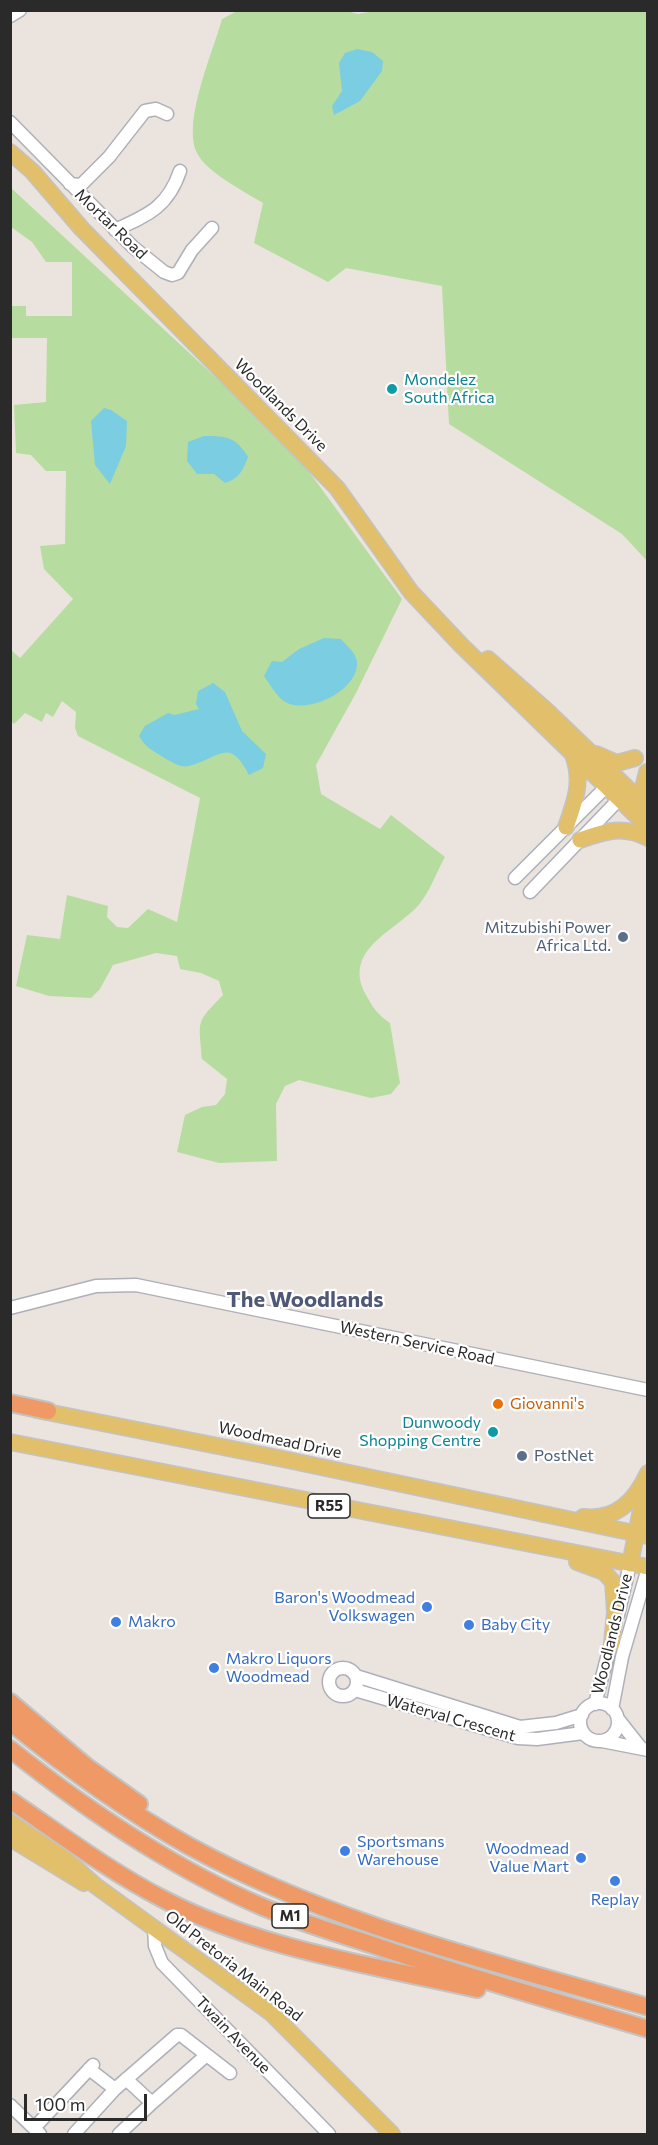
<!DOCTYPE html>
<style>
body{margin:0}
#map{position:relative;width:658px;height:2145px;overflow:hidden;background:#ebe4de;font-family:Commissioner,sans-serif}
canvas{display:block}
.frame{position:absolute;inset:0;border:12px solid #2a2a2a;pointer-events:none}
.scale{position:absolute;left:24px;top:2094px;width:123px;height:27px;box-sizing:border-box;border:3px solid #2a2a2a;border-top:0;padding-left:8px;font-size:18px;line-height:21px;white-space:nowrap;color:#2a2a2a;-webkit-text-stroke:4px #fff;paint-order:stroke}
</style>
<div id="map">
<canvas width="658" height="2145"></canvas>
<div class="frame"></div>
<div class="scale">100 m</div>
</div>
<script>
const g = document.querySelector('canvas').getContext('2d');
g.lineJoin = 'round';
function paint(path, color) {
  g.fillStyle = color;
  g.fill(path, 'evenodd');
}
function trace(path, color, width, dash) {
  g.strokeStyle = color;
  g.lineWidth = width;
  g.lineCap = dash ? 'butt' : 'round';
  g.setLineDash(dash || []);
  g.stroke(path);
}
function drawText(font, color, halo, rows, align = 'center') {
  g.font = font + ' Commissioner,sans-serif';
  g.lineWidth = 4.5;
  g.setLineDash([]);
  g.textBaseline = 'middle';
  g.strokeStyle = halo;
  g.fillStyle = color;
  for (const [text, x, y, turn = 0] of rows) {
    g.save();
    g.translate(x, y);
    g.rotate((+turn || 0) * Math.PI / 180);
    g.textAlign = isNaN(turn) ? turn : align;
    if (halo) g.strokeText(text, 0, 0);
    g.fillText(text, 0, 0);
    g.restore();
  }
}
paint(new Path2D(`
 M 343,10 L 358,14 L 378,10 L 647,11 L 647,561 L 622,534 L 449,424 L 442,286 L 346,268 L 328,282 L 254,243 L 263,203 C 245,192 206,172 197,153 C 182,122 213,52 222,19 L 237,11 Z
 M 10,187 L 291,447 L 402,599 L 356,693 L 316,765 L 321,794 L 380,829 L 391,815 L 445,857 C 436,873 428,897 415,909 C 389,934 343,952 366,995 C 373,1008 378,1015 390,1023 L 400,1083 L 391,1094 L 371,1098 L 299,1080 L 285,1086 L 276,1104 L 277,1161 L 219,1163 L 177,1152 L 185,1115 L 202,1107 L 216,1105 L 225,1094 L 227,1079 L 202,1059 C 199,1019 195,1024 223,995 L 219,981 L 201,973 L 180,969 L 177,956 L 156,953 L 113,965 L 100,989 L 91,998 L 49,996 L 16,986 L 27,935 L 60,939 L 67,895 L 108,906 L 107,917 L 117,927 L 128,928 L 148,909 L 177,922 L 200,798 L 78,736 L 75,728 L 76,712 L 62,701 L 53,717 L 46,713 L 42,722 L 25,713 L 14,724 L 11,721 L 11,650 L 20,658 L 73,599 L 44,569 L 40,546 L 65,544 L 66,471 L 46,471 L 31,455 L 16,453 L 14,405 L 46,402 L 47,338 L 10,338 L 11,306 L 26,306 L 26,316 L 72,316 L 72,262 L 46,262 L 32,242 L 11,227 Z`), '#b7dc9f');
paint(new Path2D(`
 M 357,49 L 372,52 L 383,61 L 382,71 L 360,101 L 334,115 L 332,106 L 342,91 L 339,63 L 345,53 Z
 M 104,408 L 111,410 L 127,421 L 126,446 L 110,484 L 95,465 L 91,421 Z
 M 204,436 C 227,436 236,437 248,457 C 243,470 239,479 225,483 L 214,474 L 197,474 L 187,461 L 188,442 Z
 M 324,638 L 341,639 C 347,646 356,653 357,662 C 359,690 308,715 285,702 C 276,696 270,684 264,676 L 272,661 L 282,662 L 299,649 Z
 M 213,683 L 225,692 L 242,731 L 266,754 L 263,768 L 249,775 C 229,736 220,758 189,766 C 180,768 171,762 163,757 C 153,751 145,747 139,736 L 145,726 L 168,713 L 174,715 L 199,709 L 196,704 L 198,691 Z`), '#7bcde2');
const minor = new Path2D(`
 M 10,16 L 20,10
 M 10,122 L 133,247 L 164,272 L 172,275 L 178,273 L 192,250 L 212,228
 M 70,184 L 81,185 L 109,157 L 145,111 L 156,109 L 167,114
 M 115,230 C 148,215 168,207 180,171
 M 515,878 L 612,781
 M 530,892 L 625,793
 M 10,1308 L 96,1286 L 136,1285 L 648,1390
 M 618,1615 L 630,1564
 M329 1682a14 14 0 1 1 28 0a14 14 0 1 1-28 0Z
 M 356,1676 L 520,1727 L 556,1723 L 582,1715
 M 355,1690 L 518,1738 L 537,1739 L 583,1733
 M580 1722a19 19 0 1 1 38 0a19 19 0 1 1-38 0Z
 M 595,1704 L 613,1635
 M 612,1709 L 622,1657 L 648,1568
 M 618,1719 L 641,1748
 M 602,1741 L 648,1750
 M 154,1927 L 155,1946 L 162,1963 L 329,2134
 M 115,2089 L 177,2035 L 181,2035 L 230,2073
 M 152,2103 L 202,2059
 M 10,2105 L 40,2134
 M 34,2128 L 93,2065
 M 74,2134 L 115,2089 L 89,2069
 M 119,2134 L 152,2103 L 126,2079`);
const major = new Path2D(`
 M 10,152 L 32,171 L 82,229 L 337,488 L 411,592 L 461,645 L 648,827
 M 488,659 L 547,711 L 648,808
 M 596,754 L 617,763 L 635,758
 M 647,772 L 642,792 L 648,804
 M 566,827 C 575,802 583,781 573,755
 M 580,840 C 605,831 623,825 648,838
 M 37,1410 L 283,1459 L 648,1536
 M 10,1442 L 648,1567
 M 583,1517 C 616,1521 635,1501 648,1473
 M 577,1562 L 604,1572 L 613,1582 L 615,1612 L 612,1643
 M 630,1564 L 646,1485
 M 10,1822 L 68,1861 L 96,1886 L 271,2013 L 392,2134
 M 10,1838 L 84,1883`);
const highway = new Path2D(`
 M 10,1403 L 48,1411
 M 10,1702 L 87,1767 L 139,1804
 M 10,1722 C 67,1768 125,1810 189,1846 C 331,1924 493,1962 648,2007
 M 10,1749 C 88,1811 172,1868 263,1907 C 301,1923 340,1934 379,1947 C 468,1977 558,2002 648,2029
 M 10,1800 C 60,1834 109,1871 163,1899 C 259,1949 372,1965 477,1989`);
trace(minor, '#aeb0b9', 15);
trace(major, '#c3c3c3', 18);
trace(highway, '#c3c3c3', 20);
trace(minor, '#fff', 12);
trace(major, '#e2bf6b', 15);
trace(highway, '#e96', 16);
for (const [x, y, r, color] of [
 [392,389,6,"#0f9aa8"],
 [623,937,6,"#5c6f8a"],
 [498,1404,6,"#e8710a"],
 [493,1432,6,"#0f9aa8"],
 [522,1456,6,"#5c6f8a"],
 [427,1607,6,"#3f7fe0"],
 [116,1622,6,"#3f7fe0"],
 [469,1625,6,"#3f7fe0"],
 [214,1668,6,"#3f7fe0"],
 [345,1851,6,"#3f7fe0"],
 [581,1858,6,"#3f7fe0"],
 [615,1881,6,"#3f7fe0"]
]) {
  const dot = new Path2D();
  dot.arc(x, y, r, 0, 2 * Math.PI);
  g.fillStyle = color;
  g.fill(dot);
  trace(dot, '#fff', 2);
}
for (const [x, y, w] of [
 [329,1506,42],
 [290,1916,36]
]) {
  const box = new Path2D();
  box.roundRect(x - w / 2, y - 12, w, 24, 4.5);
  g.fillStyle = '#fff';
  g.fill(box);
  trace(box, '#2a2a2a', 1.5);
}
drawText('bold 15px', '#2a2a2a', null, [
 ["R55",329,1506],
 ["M1",290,1916]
]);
drawText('16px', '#2a2a2a', '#fff', [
 ["Mortar Road",111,224,44],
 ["Woodlands Drive",281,405,45],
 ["Western Service Road",417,1343,12],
 ["Woodmead Drive",280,1440,12],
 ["Woodlands Drive",612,1634,-76],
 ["Waterval Crescent",451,1718,16],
 ["Old Pretoria Main Road",234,1966,38],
 ["Twain Avenue",233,2035,46]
]);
drawText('16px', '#0d838f', '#fff', [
 ["Mondelez",404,380],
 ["South Africa",404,398],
 ["Dunwoody",481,1423,"right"],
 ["Shopping Centre",481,1441,"right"]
], 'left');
drawText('16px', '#4e5e75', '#fff', [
 ["Mitzubishi Power",611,928],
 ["Africa Ltd.",611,946],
 ["PostNet",534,1456,"left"]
], 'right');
drawText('16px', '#c56008', '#fff', [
 ["Giovanni's",510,1404]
], 'left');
drawText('16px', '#366cbe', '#fff', [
 ["Baron's Woodmead",415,1598,"right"],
 ["Volkswagen",415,1616,"right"],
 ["Makro",128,1622],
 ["Baby City",481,1625],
 ["Makro Liquors",226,1659],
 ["Woodmead",226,1677],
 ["Sportsmans",357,1842],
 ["Warehouse",357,1860],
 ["Woodmead",569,1849,"right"],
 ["Value Mart",569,1867,"right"],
 ["Replay",615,1900,"center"]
], 'left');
drawText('bold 22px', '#4f5876', '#fff', [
 ["The Woodlands",305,1300]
]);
</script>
